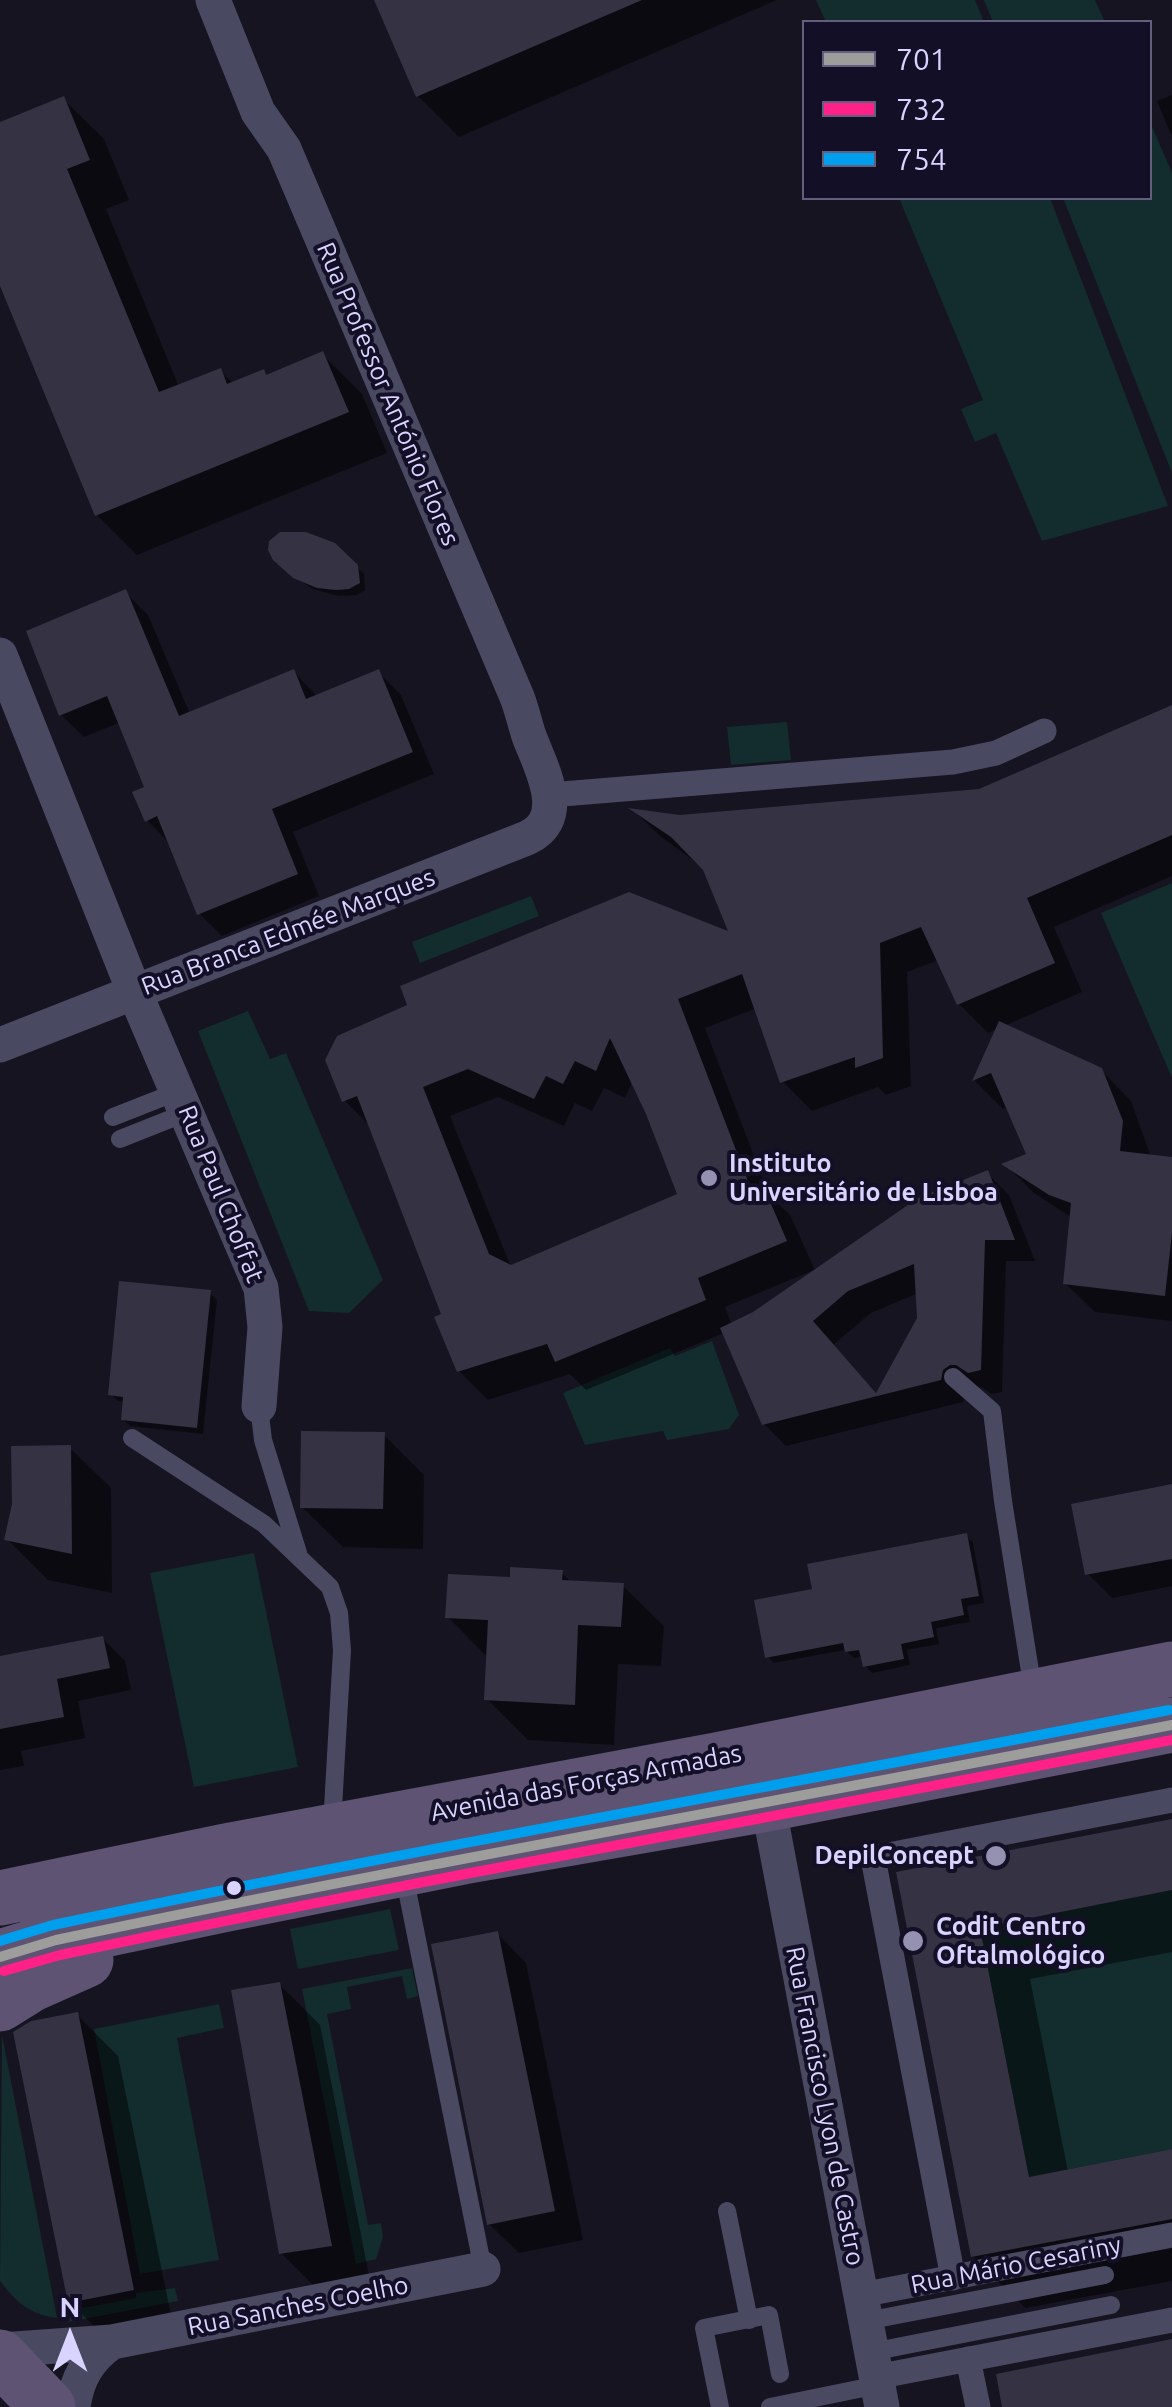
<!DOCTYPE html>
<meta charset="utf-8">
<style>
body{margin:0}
#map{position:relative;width:1172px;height:2407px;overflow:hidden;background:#161421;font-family:Ubuntu,sans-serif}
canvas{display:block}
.legend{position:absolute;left:802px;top:20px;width:350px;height:180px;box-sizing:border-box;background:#130f26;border:2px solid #625e7d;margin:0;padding:12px 18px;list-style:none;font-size:30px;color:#d9d4ff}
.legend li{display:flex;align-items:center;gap:20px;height:50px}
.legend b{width:50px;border:2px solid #625e7d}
.north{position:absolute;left:20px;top:2287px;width:100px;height:100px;-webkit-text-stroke:8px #130f26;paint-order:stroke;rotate:0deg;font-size:28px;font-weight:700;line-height:40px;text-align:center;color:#d9d4ff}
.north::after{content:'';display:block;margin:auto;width:35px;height:45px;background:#d9d4ff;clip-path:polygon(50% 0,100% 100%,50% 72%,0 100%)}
</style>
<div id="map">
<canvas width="1172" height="2407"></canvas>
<ul class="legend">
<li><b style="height:12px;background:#9d9d9c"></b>701</li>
<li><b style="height:12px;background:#ff2088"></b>732</li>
<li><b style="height:12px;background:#009fee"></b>754</li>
</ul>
<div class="north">N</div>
</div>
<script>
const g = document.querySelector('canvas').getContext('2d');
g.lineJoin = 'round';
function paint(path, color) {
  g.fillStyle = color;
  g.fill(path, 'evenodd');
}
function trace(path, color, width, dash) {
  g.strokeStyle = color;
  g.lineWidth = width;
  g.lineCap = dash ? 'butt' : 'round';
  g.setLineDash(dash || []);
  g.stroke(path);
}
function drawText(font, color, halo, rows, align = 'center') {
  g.font = font + ' Ubuntu,sans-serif';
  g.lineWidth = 8;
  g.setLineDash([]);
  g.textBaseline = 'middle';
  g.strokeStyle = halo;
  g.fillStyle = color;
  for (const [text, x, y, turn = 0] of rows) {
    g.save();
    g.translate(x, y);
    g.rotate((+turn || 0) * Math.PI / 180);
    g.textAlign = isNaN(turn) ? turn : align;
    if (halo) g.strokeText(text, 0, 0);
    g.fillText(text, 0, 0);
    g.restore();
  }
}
paint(new Path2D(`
 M 816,0 L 975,0 L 984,22 L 826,22 Z
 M 984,0 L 1095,0 L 1105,22 L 993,22 Z
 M 1150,122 L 1172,173 L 1172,473 L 1063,198 L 1150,198 Z
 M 899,198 L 1050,198 L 1168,506 L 1042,541 L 996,433 L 975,442 L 961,409 L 983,400 Z
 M 787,722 L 791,760 L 731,765 L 727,727 Z
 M 1172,883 L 1172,1078 L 1101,913 Z
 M 531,896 L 539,916 L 420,963 L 412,942 Z
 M 248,1011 L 270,1059 L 286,1053 L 383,1280 L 349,1313 L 309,1311 L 198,1031 Z
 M 712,1341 L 739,1415 L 729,1429 L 667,1440 L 663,1431 L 585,1445 L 563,1393 L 670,1348 L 675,1356 Z
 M 254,1553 L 298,1767 L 194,1787 L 150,1573 Z
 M 1172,1890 L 1172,2149 L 1029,2177 L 980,1928 Z
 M 390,1909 L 399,1950 L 298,1969 L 290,1929 Z
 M 412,1968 L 418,1996 L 407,1999 L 402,1976 L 347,1987 L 351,2009 L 327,2014 L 368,2225 L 381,2223 L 383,2237 L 376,2259 L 356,2264 L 302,1989 Z
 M 219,2004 L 224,2028 L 177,2038 L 219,2260 L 140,2274 L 94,2029 Z
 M 2,2035 L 57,2318 C 29,2314 16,2302 0,2281 Z
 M 175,2288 L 178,2301 L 68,2322 L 67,2311 L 136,2298 L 136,2293 Z`), '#132c2d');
paint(new Path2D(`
 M 377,0 L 777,0 L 459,137 L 418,96 Z
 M 1172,95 L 1172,137 L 1157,101 Z
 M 63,99 L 104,139 L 129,200 L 106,209 L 179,387 L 220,371 L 234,384 L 263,372 L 268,377 L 322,354 L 362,394 L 387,453 L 137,555 L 97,515 L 0,279 L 0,125 Z
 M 344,553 L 364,574 L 365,590 L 357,595 L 338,596 L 313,589 L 288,572 Z
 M 125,592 L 148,615 L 190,714 L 294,672 L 316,695 L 378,672 L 401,695 L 434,774 L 293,832 L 319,896 L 222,936 L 199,913 L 169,843 L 147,820 L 147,788 L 121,722 L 84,737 L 61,715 Z
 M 1172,707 L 1172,876 L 1054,927 L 1082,992 L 1004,1026 L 1101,1070 L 1131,1101 L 1151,1157 L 1172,1159 L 1172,1321 L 1095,1312 L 1065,1283 L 1072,1218 L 1034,1193 L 1006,1165 L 1029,1156 L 1008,1107 L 1003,1109 L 975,1081 L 999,1028 L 988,1033 L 959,1004 L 939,960 L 907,972 L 911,1086 L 886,1095 L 878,1087 L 812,1111 L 783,1082 L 757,1008 L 705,1028 L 769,1195 L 790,1215 L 816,1272 L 987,1173 L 1009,1195 L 1035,1261 L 1006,1261 L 1002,1392 L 992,1394 L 981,1387 L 973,1386 L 965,1392 L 963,1402 L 786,1446 L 764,1424 L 724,1333 L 586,1390 L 570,1374 L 488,1400 L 459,1371 L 444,1315 L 372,1128 L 344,1100 L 732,935 L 705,869 L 660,836 L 635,812 L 680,818 L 980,791 ZM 633,1080 L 680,1195 L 511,1267 L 450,1116 L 498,1097 L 564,1126 L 575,1103 L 592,1111 L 604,1088 L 625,1098 ZM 814,1270 L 754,1315 L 732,1325 L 725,1307 ZM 918,1293 L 919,1319 L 878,1395 L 833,1345 L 871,1313 Z
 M 210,1293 L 217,1300 L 203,1434 L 130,1426 L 123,1419 L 125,1402 L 118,1401 L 111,1394 Z
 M 384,1435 L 424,1475 L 423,1549 L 343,1547 L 302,1507 Z
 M 70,1448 L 111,1488 L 112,1593 L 48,1580 L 7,1539 Z
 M 1172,1487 L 1172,1586 L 1112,1598 L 1088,1574 Z
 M 966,1536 L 973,1543 L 984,1603 L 967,1606 L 970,1622 L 936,1628 L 939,1644 L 907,1650 L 910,1665 L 872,1673 L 865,1666 L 863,1656 L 854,1658 L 845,1650 L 774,1663 L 768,1657 L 815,1591 Z
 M 562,1573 L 572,1583 L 623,1586 L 664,1626 L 661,1666 L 618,1664 L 614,1745 L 528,1740 L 487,1699 L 489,1659 L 448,1617 L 512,1580 Z
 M 103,1639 L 125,1661 L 131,1690 L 78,1701 L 85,1738 L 21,1751 L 24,1766 L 0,1770 L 0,1659 Z
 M 1172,1821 L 1172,1952 L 1030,1979 L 1068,2172 L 1172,2152 L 1172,2281 L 1025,2308 L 973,2256 L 899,1874 Z
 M 497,1933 L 526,1963 L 583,2240 L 519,2253 L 489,2224 Z
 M 279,1984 L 320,2025 L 371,2286 L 322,2294 L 281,2253 Z
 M 77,2015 L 118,2056 L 174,2330 L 111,2343 L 70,2302 Z`), '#0007');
paint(new Path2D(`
 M 374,0 L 642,0 L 416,97 Z
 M 64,96 L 90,160 L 67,169 L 159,392 L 221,368 L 227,384 L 264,369 L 266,375 L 323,351 L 349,412 L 95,516 L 0,286 L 0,122 Z
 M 280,532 L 306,532 L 335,543 L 358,565 L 360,583 L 349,589 L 336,590 L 317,588 L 293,578 L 273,560 L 268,550 L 269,541 Z
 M 126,589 L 179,716 L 294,669 L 306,699 L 379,669 L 413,752 L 272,809 L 298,874 L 197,915 L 157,816 L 145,822 L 132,792 L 144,787 L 107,696 L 59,716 L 26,631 Z
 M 1172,705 L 1172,835 L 1027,898 L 1055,963 L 957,1005 L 921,927 L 880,943 L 883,1058 L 855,1068 L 855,1057 L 780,1083 L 742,974 L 678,999 L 751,1189 L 762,1183 L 787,1241 L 698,1278 L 706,1300 L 555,1362 L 547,1344 L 457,1372 L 434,1317 L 441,1314 L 357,1096 L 342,1102 L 325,1060 L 337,1036 L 407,1005 L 400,986 L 629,892 L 728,931 L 703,870 L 671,837 L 628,808 L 680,815 L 979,789 ZM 610,1038 L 646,1114 L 677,1194 L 511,1265 L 489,1254 L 423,1087 L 468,1069 L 534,1099 L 546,1076 L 563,1084 L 575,1061 L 596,1071 Z
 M 999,1021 L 1102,1068 L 1123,1121 L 1120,1151 L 1172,1157 L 1172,1233 L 1165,1296 L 1063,1284 L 1071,1203 L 1049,1195 L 1001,1164 L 1026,1154 L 991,1073 L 972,1081 Z
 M 988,1170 L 1015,1240 L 985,1240 L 981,1370 L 968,1373 L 956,1365 L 950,1365 L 943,1370 L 941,1380 L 762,1425 L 720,1328 L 753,1312 L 918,1198 ZM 914,1264 L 917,1318 L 876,1393 L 813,1321 L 848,1291 Z
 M 119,1281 L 211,1290 L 197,1428 L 121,1420 L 123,1397 L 108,1395 Z
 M 301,1431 L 385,1432 L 383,1509 L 300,1508 Z
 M 71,1445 L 72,1554 L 4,1540 L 12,1504 L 11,1446 Z
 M 1172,1484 L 1172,1559 L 1085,1575 L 1071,1504 Z
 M 967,1533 L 979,1596 L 961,1599 L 964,1615 L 931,1622 L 934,1637 L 901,1644 L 904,1659 L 863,1667 L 859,1650 L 845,1652 L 843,1643 L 765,1658 L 754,1600 L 812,1589 L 807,1564 Z
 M 510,1567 L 563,1570 L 562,1580 L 624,1583 L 621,1627 L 578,1625 L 575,1705 L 484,1700 L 488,1620 L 445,1618 L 448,1574 L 510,1577 Z
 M 103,1636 L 110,1668 L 57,1679 L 64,1717 L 0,1729 L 0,1656 Z
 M 1172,1819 L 1172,1890 L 980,1928 L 1029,2177 L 1172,2149 L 1172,2219 L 971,2257 L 896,1872 Z
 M 498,1931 L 555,2211 L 487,2225 L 431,1944 Z
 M 280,1982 L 332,2246 L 279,2254 L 231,1990 Z
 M 78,2012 L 134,2290 L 68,2303 L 13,2032 L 31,2021 Z
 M 1172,2339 L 1172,2407 L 1002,2407 L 996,2374 Z`), '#343243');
trace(new Path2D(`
 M 113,1117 L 179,1091
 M 120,1139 L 188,1112
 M 953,1377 L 992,1411 L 1003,1501 L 1033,1690
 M 259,1406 L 263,1440 L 298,1553
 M 132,1438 L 264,1524 L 330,1587 L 339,1613 L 342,1650 L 332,1826
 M 404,1875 L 483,2269
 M 727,2211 L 749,2320
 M 866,2321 L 1105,2275
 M 871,2352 L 1111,2305
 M 720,2407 L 704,2328 L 769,2315 L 780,2374
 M 770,2407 L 878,2385`), '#4a4962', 18);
trace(new Path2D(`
 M 550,795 L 953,762 L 996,753 L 1044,731
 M 953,2278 L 873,1858 L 1172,1800
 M 861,2295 L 1172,2235
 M 968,2359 L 978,2407
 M 876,2377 L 1172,2320`), '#4a4962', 25);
trace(new Path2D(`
 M 0,655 L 134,991 L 261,1288 L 265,1327 L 259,1406
 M 0,1045 L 527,838 C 570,818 541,768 529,736 C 525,724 522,710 517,697 L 284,149 L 258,112 L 213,0
 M 768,1804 L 882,2407
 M 0,2350 L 112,2342 L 483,2269
 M 73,2407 C 77,2378 88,2359 112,2342`), '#4a4962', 35);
trace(new Path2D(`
 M 0,1898 L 226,1851 L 716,1760 L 1172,1669
 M 0,1957 L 56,1940 L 222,1905 L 463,1857 L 768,1804 L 1172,1725
 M 0,2004 L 32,1984 L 86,1960
 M 0,2357 L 48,2407`), '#5e5373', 55);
trace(new Path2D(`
 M 0,1957 L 56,1940 C 427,1862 800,1798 1172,1725`), '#9d9d9c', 10);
trace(new Path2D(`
 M 4,1971 L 60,1955 C 429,1877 801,1813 1172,1740`), '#ff2088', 10);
trace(new Path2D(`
 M 0,1941 L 53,1925 C 424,1847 797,1783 1169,1710`), '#009fee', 10);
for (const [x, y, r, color] of [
 [709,1178,10,"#9591b1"],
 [996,1856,12,"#9591b1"],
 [234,1888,9,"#d9d4ff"],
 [913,1941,12,"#9591b1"]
]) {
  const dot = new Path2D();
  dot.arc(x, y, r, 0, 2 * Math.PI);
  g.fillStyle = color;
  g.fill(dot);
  trace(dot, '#130f26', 4);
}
drawText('25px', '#d9d4ff', '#130f26', [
 ["Rua Professor António Flores",388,394,67],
 ["Rua Branca Edmée Marques",288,932,-21],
 ["Rua Paul Choffat",221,1194,68],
 ["Avenida das Forças Armadas",586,1783,-11],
 ["Rua Francisco Lyon de Castro",825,2106,79],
 ["Rua Mário Cesariny",1016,2265,-11],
 ["Rua Sanches Coelho",298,2306,-11]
]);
drawText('bold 25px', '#d9d4ff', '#130f26', [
 ["Instituto",729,1164],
 ["Universitário de Lisboa",729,1193],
 ["DepilConcept",974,1856,"right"],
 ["Codit Centro",936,1927],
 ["Oftalmológico",936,1956]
], 'left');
</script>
